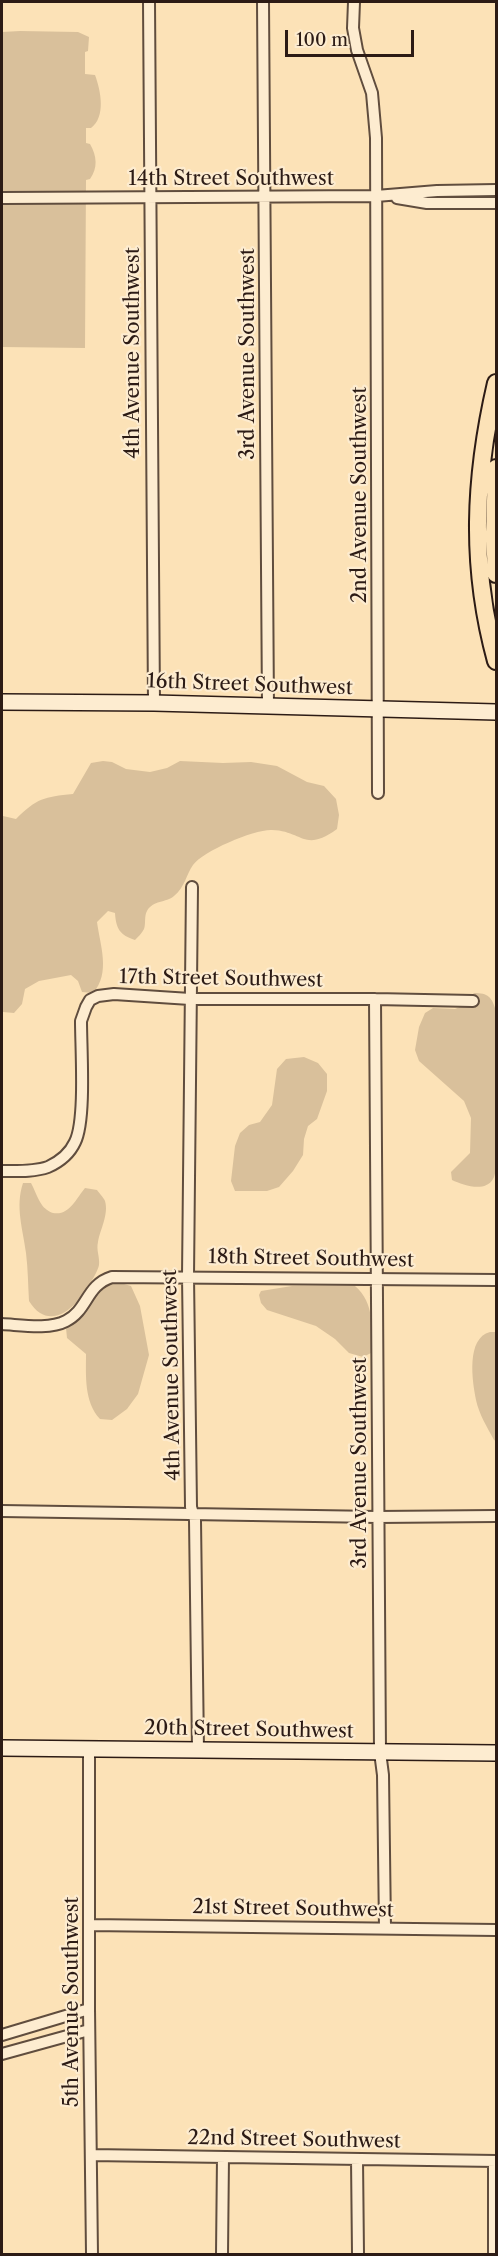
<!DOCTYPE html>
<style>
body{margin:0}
#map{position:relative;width:498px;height:2256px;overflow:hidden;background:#fce2b7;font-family:"Libre Caslon Text",serif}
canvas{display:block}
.frame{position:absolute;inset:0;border:3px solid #2c1b15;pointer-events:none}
.scale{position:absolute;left:285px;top:30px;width:129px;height:27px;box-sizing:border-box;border:3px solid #2c1b15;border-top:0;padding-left:8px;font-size:18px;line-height:21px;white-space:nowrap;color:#2c1b15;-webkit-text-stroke:4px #fdecd0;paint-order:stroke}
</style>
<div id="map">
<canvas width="498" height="2256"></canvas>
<div class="frame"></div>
<div class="scale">100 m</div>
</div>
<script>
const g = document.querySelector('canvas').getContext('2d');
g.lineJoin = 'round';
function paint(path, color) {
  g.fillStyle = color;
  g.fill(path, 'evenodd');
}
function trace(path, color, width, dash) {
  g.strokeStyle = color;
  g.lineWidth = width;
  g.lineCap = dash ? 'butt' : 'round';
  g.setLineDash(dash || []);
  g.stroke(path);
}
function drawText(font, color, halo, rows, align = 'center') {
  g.font = font + ' "Libre Caslon Text",serif';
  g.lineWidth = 4.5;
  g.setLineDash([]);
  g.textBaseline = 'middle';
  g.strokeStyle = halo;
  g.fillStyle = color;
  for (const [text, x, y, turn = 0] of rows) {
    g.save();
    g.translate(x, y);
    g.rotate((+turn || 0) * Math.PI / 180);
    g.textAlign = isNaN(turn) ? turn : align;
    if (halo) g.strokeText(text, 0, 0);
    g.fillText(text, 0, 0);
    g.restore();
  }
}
paint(new Path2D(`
 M 20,31 L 78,32 L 89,37 L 88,51 L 85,52 L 85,74 L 95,75 C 101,91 106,117 91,128 L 86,128 L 86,143 L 90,144 C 97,156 98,168 90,179 L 86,180 L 85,348 L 2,347 L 2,32 Z
 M 103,761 L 112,762 L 126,769 L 150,772 L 167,768 L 180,761 L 223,763 L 251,762 L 277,766 L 307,782 L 324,786 L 336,799 L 339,815 L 337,829 C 304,853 303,831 272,830 C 255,829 203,851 193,865 C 186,875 185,887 174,896 C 166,903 153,900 147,911 C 144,916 146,924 144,929 C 142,933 138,937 135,940 C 120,935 116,929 115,913 L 108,911 L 97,922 C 100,945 111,973 93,993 L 82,992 L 78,981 L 71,975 L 39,981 L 25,989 L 22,1004 L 14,1013 L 3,1012 L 2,812 L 3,816 L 16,819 C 37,798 44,797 73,794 L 91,763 Z
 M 474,993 C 488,993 492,997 496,1011 L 496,1164 C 496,1168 495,1176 493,1179 C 485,1193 463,1185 452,1180 L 451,1172 L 470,1153 L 471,1118 L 464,1101 L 419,1061 L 415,1050 L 419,1027 L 425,1013 L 433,1008 L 455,1009 L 462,1006 Z
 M 304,1057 L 318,1063 L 327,1074 L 327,1091 L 317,1119 L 308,1126 L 304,1139 L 303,1155 L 293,1171 L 279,1187 L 267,1191 L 235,1191 L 231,1181 L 235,1146 L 240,1133 L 249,1125 L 260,1122 L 272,1105 L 277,1069 L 286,1059 Z
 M 23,1183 L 31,1183 C 35,1190 37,1198 42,1205 C 44,1208 49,1212 53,1213 C 69,1216 76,1199 85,1188 L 97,1190 C 99,1193 104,1198 105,1201 C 109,1214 100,1230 98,1242 C 96,1250 100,1257 99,1265 C 98,1270 94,1277 91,1282 C 79,1305 50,1335 29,1301 C 28,1285 28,1269 26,1253 C 23,1229 15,1207 23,1183 Z
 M 117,1282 L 131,1286 L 140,1306 L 149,1355 L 138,1394 L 127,1409 L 112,1420 L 100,1419 C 84,1402 86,1376 86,1354 L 67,1338 L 66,1328 L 80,1318 L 106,1285 Z
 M 292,1286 L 355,1286 C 375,1303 372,1329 371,1353 L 363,1357 L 349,1353 L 335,1339 L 316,1326 L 267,1310 L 261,1303 L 259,1295 L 261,1291 Z
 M 490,1332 L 496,1332 L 496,1441 L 494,1440 C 487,1427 479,1414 476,1400 C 472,1381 466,1338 490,1332 Z`), '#d9c09b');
const street = new Path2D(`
 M 149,2 L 154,703
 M 263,2 L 268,707
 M 354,2 L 353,28 L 357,50 L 372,93 L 376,138 L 378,793
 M 2,198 L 376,196 L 437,191 L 496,190
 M 397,198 L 427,203 L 496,203
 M 192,887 L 188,1276 L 191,1507 L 195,1520 L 198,1750
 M 375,999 L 380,1752 L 383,1775 L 385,1928
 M 2,1171 C 16,1171 34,1172 48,1167 C 59,1162 70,1153 75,1142 C 86,1120 81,1049 81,1021 L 86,1007 L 90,1000 L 98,996 L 114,994 L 190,999 L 375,999 L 473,1001
 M 2,1324 C 21,1325 49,1330 66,1321 C 88,1310 86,1285 112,1277 L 496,1280
 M 2,1511 L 377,1517 L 496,1516
 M 89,1749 L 89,2009 L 92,2254
 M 89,1925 L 496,1930
 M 2,2035 L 89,2009
 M 2,2054 L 89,2030
 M 91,2155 L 496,2161
 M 357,2159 L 358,2254
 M 494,2161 L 494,2254
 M 222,2254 L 223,2157`);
const secondary = new Path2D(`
 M 2,702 L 154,703 L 496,712
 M 2,1748 L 496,1753`);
const primary = new Path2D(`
 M 496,383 C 474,478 470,566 496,661
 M 496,468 L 494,534 L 496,574`);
trace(street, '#604d3e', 14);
trace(secondary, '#2c1b15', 18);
trace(primary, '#2c1b15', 20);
trace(street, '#fdecd0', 10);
trace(secondary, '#fdecd0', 15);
trace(primary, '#fce2b7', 16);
drawText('20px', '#2c1b15', '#fdecd0', [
 ["14th Street Southwest",231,179],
 ["4th Avenue Southwest",133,353,-90],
 ["3rd Avenue Southwest",248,354,-90],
 ["2nd Avenue Southwest",360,495,-90],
 ["16th Street Southwest",250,685,2],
 ["17th Street Southwest",221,979,1],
 ["18th Street Southwest",311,1259,1],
 ["4th Avenue Southwest",172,1375,-91],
 ["3rd Avenue Southwest",360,1463,-90],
 ["20th Street Southwest",249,1730,1],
 ["21st Street Southwest",293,1909,1],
 ["5th Avenue Southwest",72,2002,-90],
 ["22nd Street Southwest",294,2140,1]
]);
</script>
